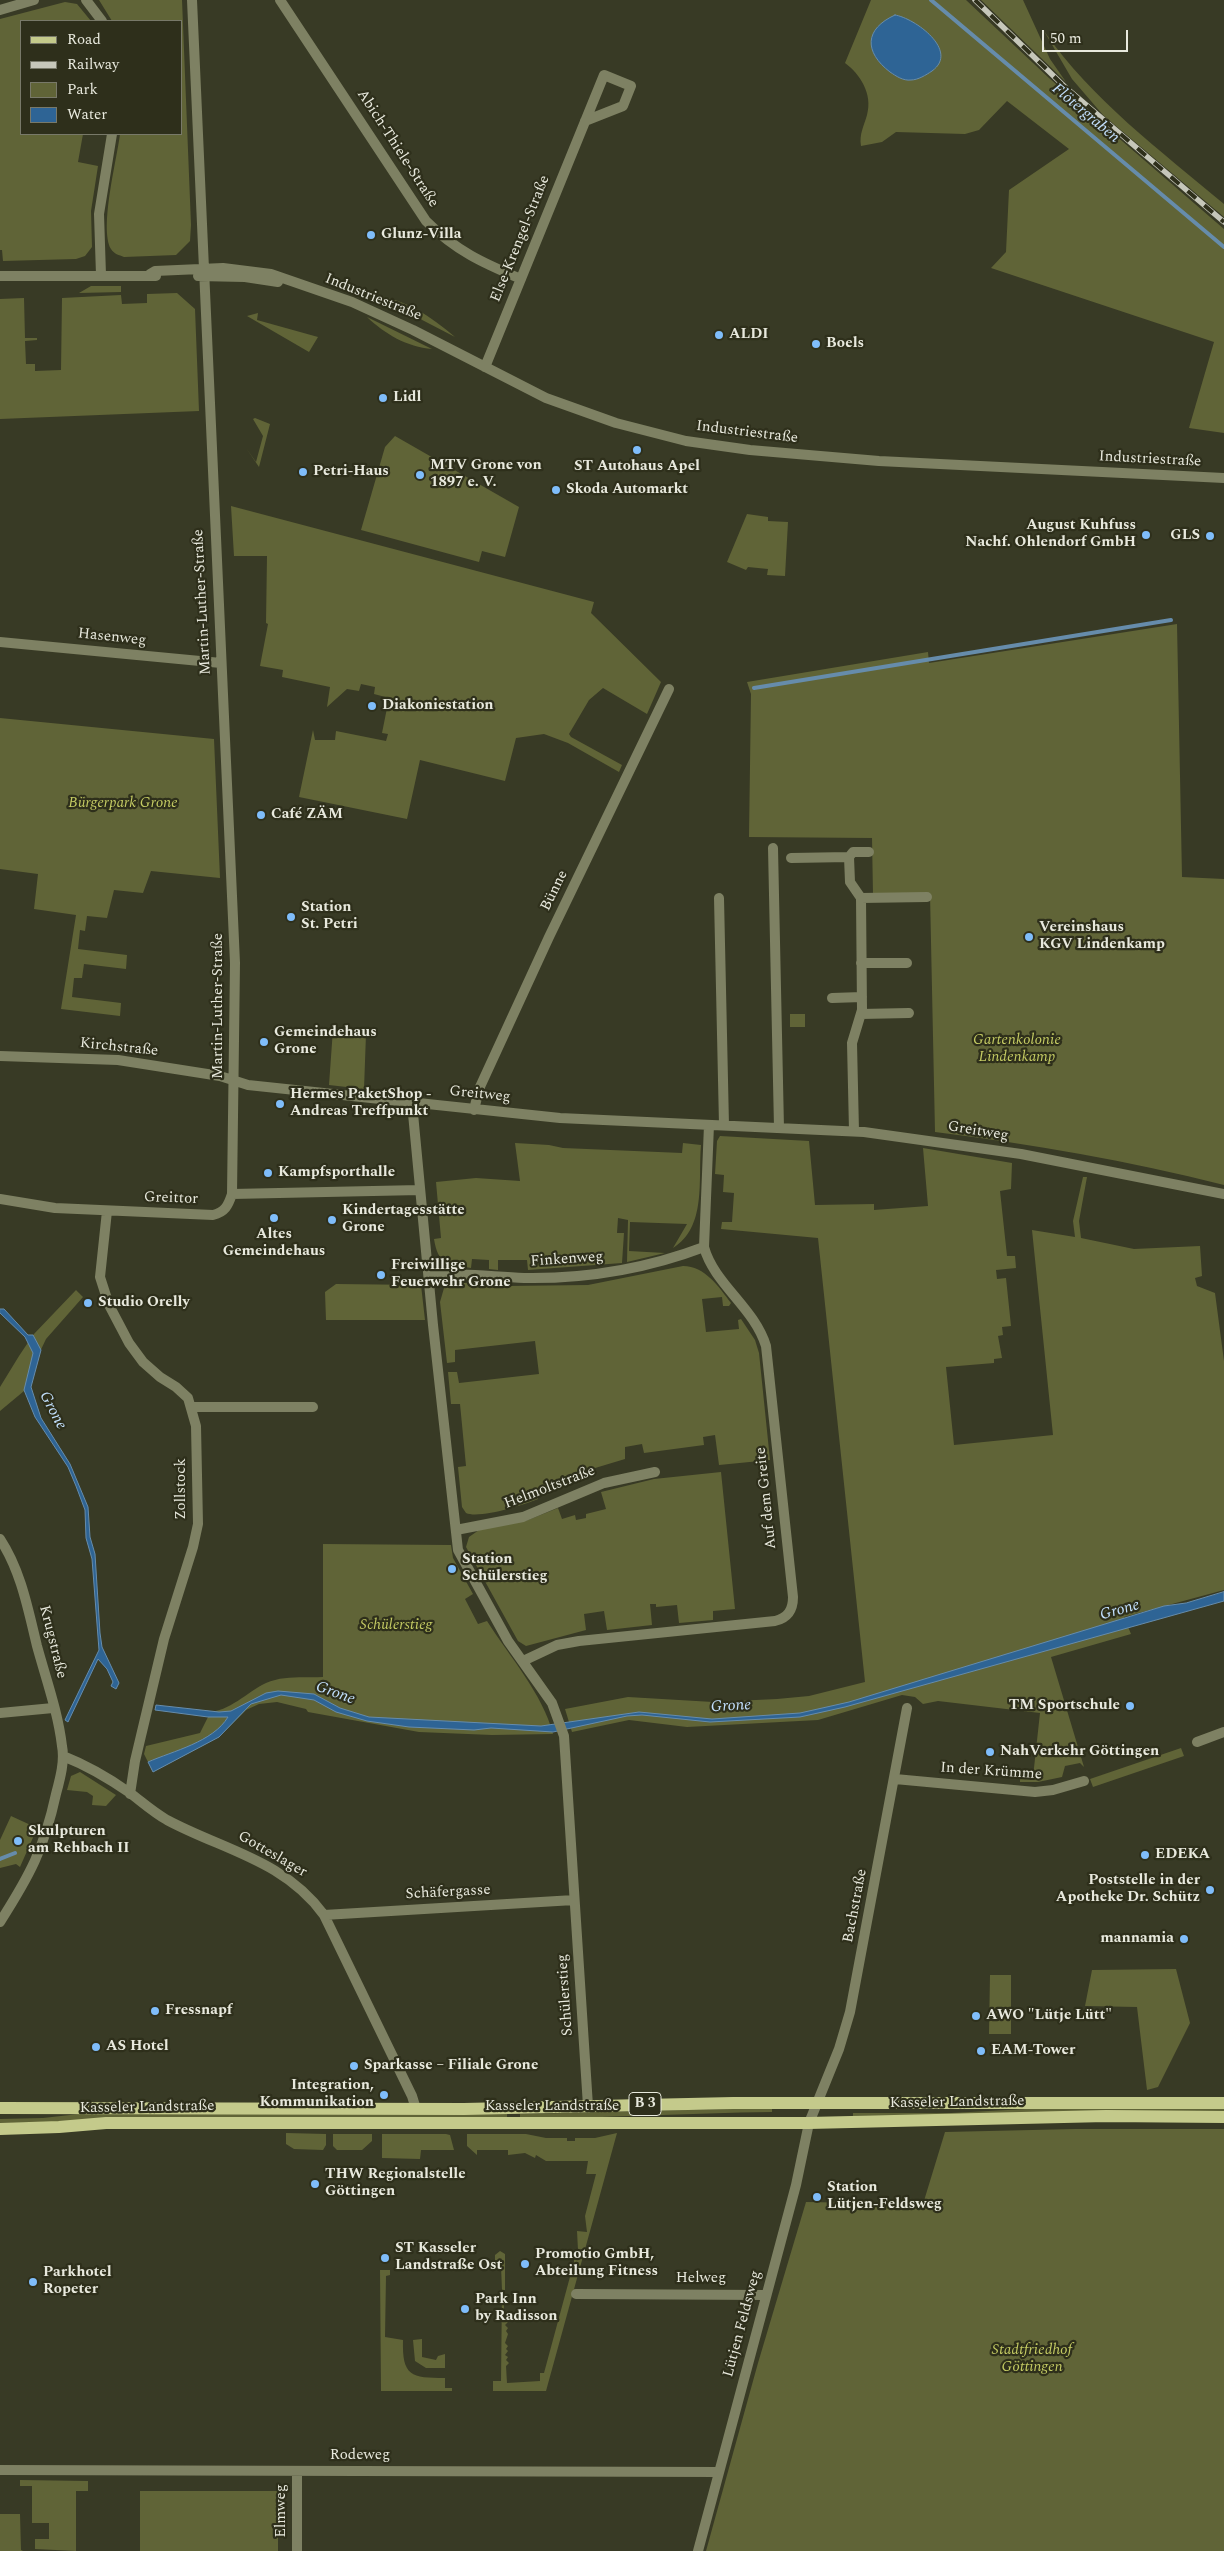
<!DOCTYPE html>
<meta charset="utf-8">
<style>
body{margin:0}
#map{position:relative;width:1224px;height:2551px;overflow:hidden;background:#383a25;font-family:Spectral,serif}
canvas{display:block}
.legend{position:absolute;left:20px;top:20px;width:162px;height:115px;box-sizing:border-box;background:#2e2f1b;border:1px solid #787969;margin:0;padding:6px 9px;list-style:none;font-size:15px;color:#e8e9dd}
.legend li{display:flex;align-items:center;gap:10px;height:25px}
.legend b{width:25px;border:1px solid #787969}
.scale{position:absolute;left:1042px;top:30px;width:86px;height:22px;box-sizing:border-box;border:2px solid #e8e9dd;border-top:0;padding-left:6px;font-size:15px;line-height:18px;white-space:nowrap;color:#e8e9dd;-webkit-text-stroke:4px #2e2f1b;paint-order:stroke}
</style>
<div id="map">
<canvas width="1224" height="2551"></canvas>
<ul class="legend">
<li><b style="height:6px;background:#c4ca8b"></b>Road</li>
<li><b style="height:6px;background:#c6c7ba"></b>Railway</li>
<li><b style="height:14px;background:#606437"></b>Park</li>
<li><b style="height:14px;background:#2e6495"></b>Water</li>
</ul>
<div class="scale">50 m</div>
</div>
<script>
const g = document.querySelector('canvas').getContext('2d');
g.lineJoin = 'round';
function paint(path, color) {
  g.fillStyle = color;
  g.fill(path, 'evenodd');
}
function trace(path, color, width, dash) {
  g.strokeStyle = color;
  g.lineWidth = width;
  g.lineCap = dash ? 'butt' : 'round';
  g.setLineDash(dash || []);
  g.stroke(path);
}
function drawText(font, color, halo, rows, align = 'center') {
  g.font = font + ' Spectral,serif';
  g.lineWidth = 4.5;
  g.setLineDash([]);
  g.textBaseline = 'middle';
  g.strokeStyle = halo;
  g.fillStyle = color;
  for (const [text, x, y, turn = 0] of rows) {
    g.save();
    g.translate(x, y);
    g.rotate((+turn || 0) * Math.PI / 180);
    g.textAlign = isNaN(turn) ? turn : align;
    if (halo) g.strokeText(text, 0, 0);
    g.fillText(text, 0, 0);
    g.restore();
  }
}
paint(new Path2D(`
 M 99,0 L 182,0 L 191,225 L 190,241 L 176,255 L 124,257 C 119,255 114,254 111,249 C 99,228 117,159 120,134 L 181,134 L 181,21 L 112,21 Z
 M 871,0 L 966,0 L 1049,78 L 1224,229 L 1224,433 L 1189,428 L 1214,342 L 991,268 L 1006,252 L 1009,190 L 1069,149 L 1007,101 L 979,130 L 965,134 L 896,132 L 882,142 L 861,146 C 859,134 864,126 867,115 C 873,94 860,74 845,63 Z
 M 981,0 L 1023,0 L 1050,59 L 1066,82 Z
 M 65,2 L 77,4 L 91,21 L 21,21 L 21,134 L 83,134 L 78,162 L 98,166 L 91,211 L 92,247 L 85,256 L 76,259 L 3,261 L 2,250 L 0,250 L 0,19 Z
 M 1044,31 C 1092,100 1160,150 1224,204 L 1224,217 L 1103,115 L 1072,79 Z
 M 91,286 L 121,286 L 121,292 L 79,293 Z
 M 177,293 L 195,309 L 199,411 L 0,419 L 0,299 L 24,298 L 25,338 L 37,338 L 37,340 L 25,341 L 26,364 L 35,364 L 35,371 L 61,370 L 62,298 L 121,295 L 122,304 L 147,303 L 147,294 Z
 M 374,295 C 407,300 430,316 455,337 Z
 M 258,313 L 257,320 L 318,337 L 309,352 L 247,316 Z
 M 367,317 L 432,349 C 407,347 385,334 367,317 Z
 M 255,418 L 270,424 L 259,467 L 246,448 L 256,462 L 263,436 L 253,419 Z
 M 395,436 L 519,507 L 505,557 L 482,551 L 479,562 L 361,530 L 385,447 Z
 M 231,506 L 594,602 L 591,613 L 661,682 L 647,714 L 603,688 L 589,700 L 569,734 L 571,737 L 622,765 L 619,772 L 568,743 L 544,734 L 516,738 L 505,781 L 420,760 L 407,819 L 299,797 L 313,730 L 315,740 L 335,740 L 336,731 L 386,741 L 388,734 L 382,733 L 389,698 L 374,694 L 375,687 L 361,684 L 359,691 L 347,689 L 327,707 L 330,687 L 282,677 L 283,670 L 260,666 L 268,624 L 266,623 L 267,556 L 234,556 Z
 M 747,514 L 768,517 L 768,521 L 788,522 L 785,576 L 767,575 L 768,569 L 748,567 L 746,570 L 727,562 Z
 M 1177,624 L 1182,877 L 1224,879 L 1224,1185 C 1129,1161 1032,1144 935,1132 L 930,894 L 873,895 L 872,838 L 749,837 L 751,694 L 747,682 L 928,652 L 929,663 Z
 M 0,718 L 214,739 L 220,878 L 151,871 L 143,893 L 114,890 L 107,918 L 87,916 L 85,931 L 80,930 L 78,949 L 127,955 L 126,969 L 84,964 L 82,978 L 74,978 L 72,997 L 121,1003 L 120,1016 L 61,1009 L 76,915 L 34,909 L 38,874 L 0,869 Z
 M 790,1014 L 805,1014 L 805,1027 L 790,1027 Z
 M 333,1029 L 366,1034 L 364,1089 L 329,1085 Z
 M 720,1136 L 809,1141 L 815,1205 L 874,1204 L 874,1210 L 928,1206 L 923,1148 L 1012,1163 L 1011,1189 L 1000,1191 L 1007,1256 L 1015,1256 L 1016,1268 L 996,1270 L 997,1279 L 1006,1278 L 1011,1326 L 1002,1327 L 1003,1335 L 998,1336 L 1002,1358 L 994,1359 L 994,1363 L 946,1367 L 954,1445 L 1053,1435 L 1032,1230 L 1075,1237 L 1073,1221 L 1083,1177 L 1087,1177 L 1079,1221 L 1081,1238 L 1134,1249 L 1200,1246 L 1202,1276 L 1195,1278 L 1197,1286 L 1215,1293 L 1224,1361 L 1224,1590 L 1124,1617 L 1131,1634 L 1051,1657 L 1084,1767 L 1080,1763 L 1065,1766 L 1062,1777 L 1038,1782 L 1020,1782 L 1020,1776 L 1033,1777 L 1040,1713 L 938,1701 L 923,1704 L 915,1697 L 902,1695 L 818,1720 L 687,1727 L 629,1720 L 572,1732 L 565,1709 L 628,1697 L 713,1702 L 777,1699 L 809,1696 L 865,1682 L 818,1238 L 721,1229 L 722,1222 L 732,1222 L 734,1193 L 723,1192 L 724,1175 L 715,1174 L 717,1141 Z
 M 515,1143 L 549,1145 L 563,1148 L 682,1153 L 683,1143 L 701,1145 C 698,1180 707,1227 673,1248 L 687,1224 L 630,1222 L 629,1251 L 665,1253 L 627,1262 L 628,1220 L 618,1218 L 617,1233 L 624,1233 L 622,1263 L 528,1270 L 527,1260 L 498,1260 L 498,1270 L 489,1269 L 489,1260 L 472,1259 L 471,1268 C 448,1264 438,1265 434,1239 L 441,1238 L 436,1182 L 476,1178 L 520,1181 Z
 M 683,1266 C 705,1266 719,1287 731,1303 L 729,1306 L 723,1306 L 722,1297 L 702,1299 L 706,1332 L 739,1329 L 738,1320 L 741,1319 L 755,1340 L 759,1353 L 770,1460 L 719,1465 L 715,1435 L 703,1437 L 704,1445 L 644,1453 L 642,1444 L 625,1447 L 625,1459 L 552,1481 L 552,1488 L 538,1493 L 538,1499 C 524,1505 479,1519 466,1513 L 462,1507 L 458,1467 L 466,1466 L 460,1404 L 451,1404 L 448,1372 L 457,1372 L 459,1383 L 539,1374 L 535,1341 L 455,1350 L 455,1362 L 447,1363 L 440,1302 L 444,1288 L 455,1282 L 507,1286 L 588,1285 Z
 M 336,1284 L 421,1285 L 425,1320 L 326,1320 L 325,1292 Z
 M 76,1290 L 83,1297 L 46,1339 L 37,1358 L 30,1386 L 0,1411 L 0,1387 L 19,1356 L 33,1335 Z
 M 721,1472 L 735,1609 L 713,1611 L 713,1620 L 679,1623 L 677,1605 L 656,1607 L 656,1604 L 650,1604 L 652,1625 L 607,1630 L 604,1611 L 584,1614 L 586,1630 L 526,1646 L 518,1641 L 466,1547 L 469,1537 L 479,1530 L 528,1520 L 558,1508 L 562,1519 L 575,1515 L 576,1520 L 586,1518 L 586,1514 L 606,1509 L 601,1492 L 654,1479 Z
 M 323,1544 L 451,1545 L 453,1558 L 473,1594 L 465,1599 L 478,1624 L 487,1621 C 509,1656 543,1694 553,1734 L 492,1735 L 419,1732 L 308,1712 L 306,1709 L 277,1702 L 259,1704 L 246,1710 L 219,1737 L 153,1772 L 144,1754 L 146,1746 L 200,1733 L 208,1717 L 208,1712 C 229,1712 247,1692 266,1683 C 284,1675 304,1678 323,1677 Z
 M 1181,1748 L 1184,1756 L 1093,1787 L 1090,1779 Z
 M 80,1772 L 116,1795 L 106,1806 L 92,1805 L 93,1796 L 87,1792 L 67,1790 L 71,1776 Z
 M 11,1816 L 35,1827 L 35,1833 L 20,1867 L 16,1864 L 0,1868 L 0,1840 Z
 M 1176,1969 L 1190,2023 L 1158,2087 L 1147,2090 L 1137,2007 L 1085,2006 L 1092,1970 Z
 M 990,1975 L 1011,1975 L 1011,2034 L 989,2034 Z
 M 772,2108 L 772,2112 C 688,2113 604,2118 520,2119 L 520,2114 Z
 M 1026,2109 L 1224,2109 L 1224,2112 L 853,2116 L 853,2113 L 951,2113 Z
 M 79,2114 L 507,2114 L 507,2118 L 0,2123 L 0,2119 L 43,2118 Z
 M 1075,2129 L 1224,2129 L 1224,2551 L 706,2551 L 758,2363 L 806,2202 L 923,2204 L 945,2132 Z
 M 286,2133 L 326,2134 L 326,2145 L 323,2150 L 294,2149 L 286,2144 Z
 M 617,2133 L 546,2391 L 493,2391 L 493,2381 L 501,2381 L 502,2292 L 504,2292 L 504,2310 L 508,2313 L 504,2318 L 508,2322 L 505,2325 L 508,2328 L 506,2331 L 508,2334 L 505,2343 L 508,2346 L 506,2349 L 508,2351 L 505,2355 L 508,2357 L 506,2360 L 509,2363 L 506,2366 L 507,2383 L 540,2381 L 540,2373 L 544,2373 L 574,2262 L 574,2250 L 578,2250 L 577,2231 L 587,2232 L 585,2216 L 596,2174 L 586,2174 L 588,2161 L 546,2161 L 536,2155 L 535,2158 L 525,2153 L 508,2155 L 508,2150 L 477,2150 L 477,2155 L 467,2146 L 467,2134 L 526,2134 L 546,2138 L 567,2138 L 567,2141 L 575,2141 L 575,2138 L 595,2138 Z
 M 333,2134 L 372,2134 L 372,2141 L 362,2150 L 337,2150 L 333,2146 Z
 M 382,2134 L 446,2134 L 450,2135 L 454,2150 L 421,2150 L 420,2159 L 382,2158 Z
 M 500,2251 L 505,2254 L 505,2290 L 502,2290 L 501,2266 L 495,2263 L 495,2255 Z
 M 380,2270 L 390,2270 L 390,2275 L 386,2276 L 385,2337 L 403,2340 C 402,2376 411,2378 445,2378 L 445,2388 L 452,2388 L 452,2391 L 381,2391 Z
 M 422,2339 L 422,2357 L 436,2360 L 438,2356 L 445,2354 L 445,2368 L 426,2368 L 415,2361 L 413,2340 Z
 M 20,2480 L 88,2481 L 88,2491 L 76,2491 L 76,2551 L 35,2549 L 35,2539 L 49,2539 L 49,2523 L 32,2523 L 32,2486 L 20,2486 Z
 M 140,2491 L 278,2491 L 278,2551 L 140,2551 Z
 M 0,2514 L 20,2514 L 21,2550 L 23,2551 L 0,2551 Z`), '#606437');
const water = new Path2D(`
 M 895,15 C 915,18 960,51 932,71 C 926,75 918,80 911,80 C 903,81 896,76 890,72 C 864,52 864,29 895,15 Z
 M 0,1309 L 4,1309 L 28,1335 L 33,1335 L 41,1350 L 31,1387 L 41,1418 L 70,1464 L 88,1507 L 90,1537 L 95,1554 L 100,1633 L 102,1647 L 119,1683 L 116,1689 L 111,1686 L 113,1682 L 107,1669 L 98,1659 L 68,1722 L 65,1720 L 99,1650 L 92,1559 L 86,1538 L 85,1510 L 76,1486 L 68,1467 L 35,1417 L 24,1390 L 33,1353 L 25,1337 L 0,1313 Z
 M 1224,1592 L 1224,1601 L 845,1707 L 800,1717 L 710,1722 L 642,1715 L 627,1716 L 553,1732 L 491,1728 L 474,1730 L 409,1727 L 367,1721 L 336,1712 L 314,1700 L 281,1695 L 251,1704 L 219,1737 L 153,1772 L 148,1762 C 173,1751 213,1742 228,1717 L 208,1717 L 155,1710 L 156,1705 L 219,1712 L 231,1711 L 266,1693 L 278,1691 L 314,1694 L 340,1708 L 369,1717 L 541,1726 L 639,1712 L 712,1719 L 800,1713 L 849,1702 L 1164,1606 L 1186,1603 Z`);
paint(water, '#2e6495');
trace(water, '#668cab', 1);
trace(new Path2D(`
 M 931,0 L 1224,247
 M 754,688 L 1171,620
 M 0,1859 L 15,1853`), '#668cab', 4);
trace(new Path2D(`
 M 86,0 L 102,21
 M 280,0 L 426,221 C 456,251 483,263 521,279
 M 0,10 L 34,0
 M 150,274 L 155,271 L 223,268 L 271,274 L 352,302 L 413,330 L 546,398 L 616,423 L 686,441 L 750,450 L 879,461 L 1224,478
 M 101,275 L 99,214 L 112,134
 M 0,276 L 156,276
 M 198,276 L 245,277 L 278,282
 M 485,367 L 604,75 L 631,86 L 623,106 L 585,121
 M 0,642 L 221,663
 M 773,848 L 779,1128
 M 849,857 L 853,852 L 869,852
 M 791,858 L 849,857 L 850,882 L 861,898 L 862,1010 L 852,1043 L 854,1131
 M 719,898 L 724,1125
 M 861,898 L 927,897
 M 861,963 L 907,963
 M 832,998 L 862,997
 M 861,1014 L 909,1013
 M 0,1056 L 118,1060 L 220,1076 L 248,1085 L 560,1118 L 864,1132 L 1021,1154 L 1224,1194
 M 412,1103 L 433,1325 L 458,1550 L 508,1641 L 552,1703 L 564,1736 L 588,2106
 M 474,1110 L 479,1089 L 549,937 L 669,689
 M 232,1194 L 420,1190
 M 0,1199 L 55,1208 L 213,1215 C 225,1212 228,1206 232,1194 L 235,963 L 192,0
 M 107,1211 L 100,1277 L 109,1305 L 129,1343 L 143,1362 L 160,1377 L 176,1387 L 188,1398 L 196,1426 L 198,1524 L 193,1547 L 164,1639 L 135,1761 L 130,1794
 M 429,1276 C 460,1272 492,1277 524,1278 C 586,1279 646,1269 704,1247
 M 192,1407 L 313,1407
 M 456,1530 L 523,1517 L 604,1483 L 655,1472
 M 0,1539 C 21,1571 28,1609 37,1646 C 46,1679 58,1712 62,1746 C 65,1761 60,1779 56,1794 C 44,1849 30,1875 0,1922
 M 523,1661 L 557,1645 L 579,1641 L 775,1621 C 788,1618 793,1610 793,1597 L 766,1346 C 754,1307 714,1284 704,1247 L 709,1125
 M 0,1713 L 53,1708
 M 1197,1742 L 1224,1732
 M 63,1756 C 86,1765 110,1779 130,1793 C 142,1802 153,1812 167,1820 C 223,1850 284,1860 324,1915 L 412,2096 L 416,2109
 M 895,1779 L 1035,1792 L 1053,1790 L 1084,1781
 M 324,1915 L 574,1900
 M 576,2294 L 766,2295
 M 0,2470 L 719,2472
 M 297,2471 L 297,2551
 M 698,2551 L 796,2185 L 809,2123 L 839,2049 L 850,2012 L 907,1708`), '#7e8163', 10);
trace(new Path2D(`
 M 0,2108 L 464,2109 L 733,2103 L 1224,2103
 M 0,2129 L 59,2127 L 106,2123 L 809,2123 L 1106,2116 L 1224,2117`), '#c4ca8b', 12);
const rail = new Path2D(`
 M 975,0 L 1064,86 L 1224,222`);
trace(rail, '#c6c7ba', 5.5);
trace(rail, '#2e2f1b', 4, [11]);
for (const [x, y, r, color] of [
 [371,235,5,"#7fbdfa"],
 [719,335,5,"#7fbdfa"],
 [816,344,5,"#7fbdfa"],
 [383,398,5,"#7fbdfa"],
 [637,450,5,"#7fbdfa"],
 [303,472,5,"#7fbdfa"],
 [420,475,5,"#7fbdfa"],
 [556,490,5,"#7fbdfa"],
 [1146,535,5,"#7fbdfa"],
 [1210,536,5,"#7fbdfa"],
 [372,706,5,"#7fbdfa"],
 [261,815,5,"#7fbdfa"],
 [291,917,5,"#7fbdfa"],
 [1029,937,5,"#7fbdfa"],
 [264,1042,5,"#7fbdfa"],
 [280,1104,5,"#7fbdfa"],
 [268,1173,5,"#7fbdfa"],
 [274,1218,5,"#7fbdfa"],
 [332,1220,5,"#7fbdfa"],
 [381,1275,5,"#7fbdfa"],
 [88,1303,5,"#7fbdfa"],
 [452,1569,5,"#7fbdfa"],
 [1130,1706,5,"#7fbdfa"],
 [990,1752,5,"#7fbdfa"],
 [18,1841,5,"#7fbdfa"],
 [1145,1855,5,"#7fbdfa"],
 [1210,1890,5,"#7fbdfa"],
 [1184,1939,5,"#7fbdfa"],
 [155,2011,5,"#7fbdfa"],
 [976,2016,5,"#7fbdfa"],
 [96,2047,5,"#7fbdfa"],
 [981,2051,5,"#7fbdfa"],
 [354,2066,5,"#7fbdfa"],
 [384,2095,5,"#7fbdfa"],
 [315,2184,5,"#7fbdfa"],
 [817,2197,5,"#7fbdfa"],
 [385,2258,5,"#7fbdfa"],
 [525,2264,5,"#7fbdfa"],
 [33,2282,5,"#7fbdfa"],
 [465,2309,5,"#7fbdfa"]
]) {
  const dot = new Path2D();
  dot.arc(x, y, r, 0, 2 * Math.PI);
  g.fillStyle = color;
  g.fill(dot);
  trace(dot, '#2e2f1b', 2);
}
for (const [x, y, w] of [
 [645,2104,32]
]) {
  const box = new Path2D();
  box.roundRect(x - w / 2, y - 11.5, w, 23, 4);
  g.fillStyle = '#2e2f1b';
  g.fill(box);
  trace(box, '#e8e9dd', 1);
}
drawText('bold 14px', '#e8e9dd', null, [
 ["B 3",645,2104]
]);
drawText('15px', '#e8e9dd', '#2e2f1b', [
 ["Abich-Thiele-Straße",397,149,57],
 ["Else-Krengel-Straße",521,239,-68],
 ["Industriestraße",373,298,22],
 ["Industriestraße",747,433,7],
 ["Industriestraße",1150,460,3],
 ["Martin-Luther-Straße",203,602,-93],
 ["Hasenweg",112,638,6],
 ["Bünne",555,891,-64],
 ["Martin-Luther-Straße",219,1006,-90],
 ["Kirchstraße",119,1048,6],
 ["Greitweg",480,1095,6],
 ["Greitweg",978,1132,9],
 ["Greittor",171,1199,2],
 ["Finkenweg",567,1260,-4],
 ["Helmoltstraße",550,1488,-21],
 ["Zollstock",182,1489,-90],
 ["Auf dem Greite",767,1498,-96],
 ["Krugstraße",52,1642,76],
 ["In der Krümme",991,1772,4],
 ["Gotteslager",272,1855,30],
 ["Schäfergasse",448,1893,-3],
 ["Bachstraße",856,1906,-79],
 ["Schülerstieg",566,1995,-94],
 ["Kasseler Landstraße",957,2103,-1],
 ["Kasseler Landstraße",552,2107],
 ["Kasseler Landstraße",147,2108,-1],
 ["Helweg",701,2279],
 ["Lütjen Feldsweg",743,2324,-75],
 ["Rodeweg",360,2456],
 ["Elmweg",282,2511,-90]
]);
drawText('bold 15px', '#e8e9dd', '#2e2f1b', [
 ["Glunz-Villa",381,235],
 ["ALDI",729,335],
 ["Boels",826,344],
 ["Lidl",393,398],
 ["MTV Grone von",430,466],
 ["1897 e. V.",430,483],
 ["ST Autohaus Apel",637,467,"center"],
 ["Petri-Haus",313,472],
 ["Skoda Automarkt",566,490],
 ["August Kuhfuss",1136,526,"right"],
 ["Nachf. Ohlendorf GmbH",1136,543,"right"],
 ["GLS",1200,536,"right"],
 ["Diakoniestation",382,706],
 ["Café ZÄM",271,815],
 ["Station",301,908],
 ["St. Petri",301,925],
 ["Vereinshaus",1039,928],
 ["KGV Lindenkamp",1039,945],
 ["Gemeindehaus",274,1033],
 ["Grone",274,1050],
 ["Hermes PaketShop -",290,1095],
 ["Andreas Treffpunkt",290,1112],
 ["Kampfsporthalle",278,1173],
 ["Kindertagesstätte",342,1211],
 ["Grone",342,1228],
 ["Altes",274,1235,"center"],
 ["Gemeindehaus",274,1252,"center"],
 ["Freiwillige",391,1266],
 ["Feuerwehr Grone",391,1283],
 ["Studio Orelly",98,1303],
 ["Station",462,1560],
 ["Schülerstieg",462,1577],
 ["TM Sportschule",1120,1706,"right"],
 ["NahVerkehr Göttingen",1000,1752],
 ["Skulpturen",28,1832],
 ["am Rehbach II",28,1849],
 ["EDEKA",1155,1855],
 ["Poststelle in der",1200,1881,"right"],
 ["Apotheke Dr. Schütz",1200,1898,"right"],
 ["mannamia",1174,1939,"right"],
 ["Fressnapf",165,2011],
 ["AWO \"Lütje Lütt\"",986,2016],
 ["AS Hotel",106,2047],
 ["EAM-Tower",991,2051],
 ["Sparkasse – Filiale Grone",364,2066],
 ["Integration,",374,2086,"right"],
 ["Kommunikation",374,2103,"right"],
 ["THW Regionalstelle",325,2175],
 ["Göttingen",325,2192],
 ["Station",827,2188],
 ["Lütjen-Feldsweg",827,2205],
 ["ST Kasseler",395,2249],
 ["Landstraße Ost",395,2266],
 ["Promotio GmbH,",535,2255],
 ["Abteilung Fitness",535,2272],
 ["Parkhotel",43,2273],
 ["Ropeter",43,2290],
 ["Park Inn",475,2300],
 ["by Radisson",475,2317]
], 'left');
drawText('italic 15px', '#c4cb63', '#2e2f1b', [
 ["Bürgerpark Grone",123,804],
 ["Gartenkolonie",1017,1041],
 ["Lindenkamp",1017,1058],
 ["Schülerstieg",396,1626],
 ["Stadtfriedhof",1032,2351],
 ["Göttingen",1032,2368]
]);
drawText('italic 16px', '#c3e0fe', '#2e2f1b', [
 ["Flötergraben",1085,114,40],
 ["Grone",52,1411,62],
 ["Grone",1120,1611,-16],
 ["Grone",335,1694,20],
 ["Grone",731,1707,-3]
]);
</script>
